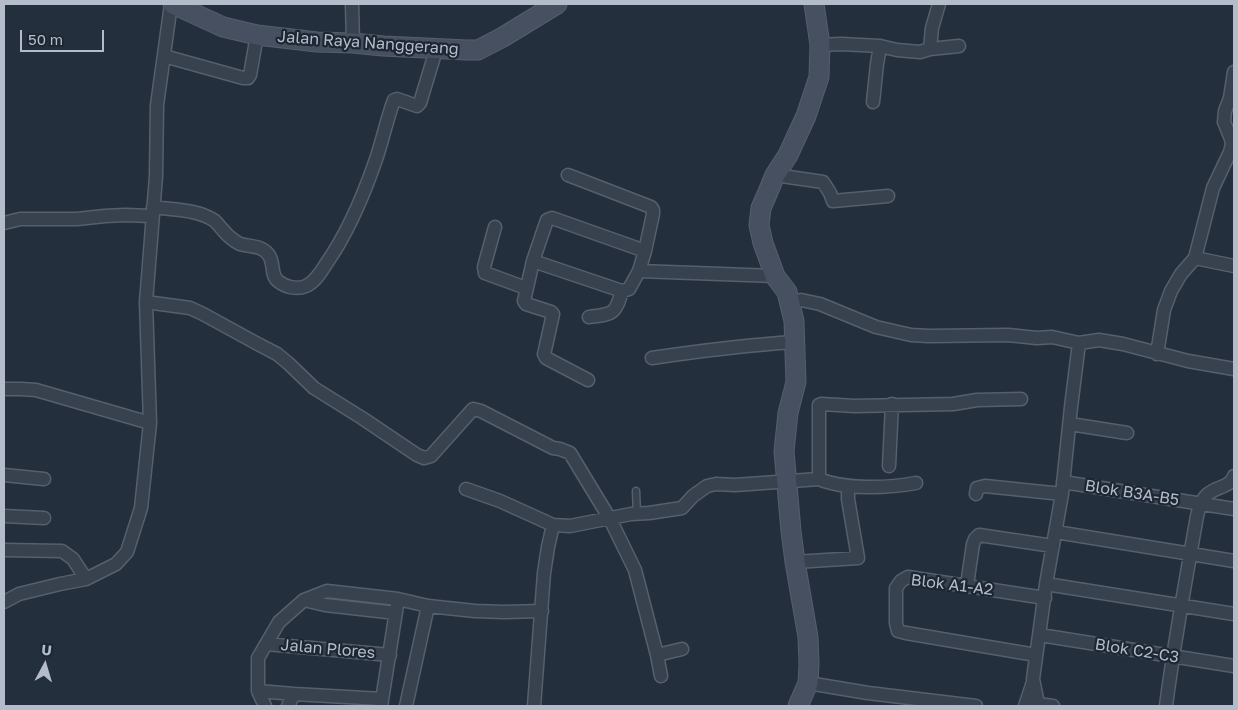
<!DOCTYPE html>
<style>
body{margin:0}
#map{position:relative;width:1238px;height:710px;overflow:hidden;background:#242f3e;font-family:"Golos Text",sans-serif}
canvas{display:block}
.frame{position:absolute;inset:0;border:5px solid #b4bcc9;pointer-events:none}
.north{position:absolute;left:20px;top:640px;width:50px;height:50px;-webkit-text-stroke:4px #1d2633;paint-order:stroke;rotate:6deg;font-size:14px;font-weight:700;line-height:20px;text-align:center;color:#b4bcc9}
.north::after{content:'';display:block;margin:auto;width:18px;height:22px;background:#b4bcc9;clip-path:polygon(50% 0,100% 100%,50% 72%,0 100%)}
.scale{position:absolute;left:20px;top:30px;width:84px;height:22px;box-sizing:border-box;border:2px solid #b4bcc9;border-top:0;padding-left:6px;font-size:15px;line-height:18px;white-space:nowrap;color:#b4bcc9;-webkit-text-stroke:4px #1d2633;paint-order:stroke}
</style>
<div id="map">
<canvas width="1238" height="710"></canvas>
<div class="frame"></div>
<div class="north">U</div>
<div class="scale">50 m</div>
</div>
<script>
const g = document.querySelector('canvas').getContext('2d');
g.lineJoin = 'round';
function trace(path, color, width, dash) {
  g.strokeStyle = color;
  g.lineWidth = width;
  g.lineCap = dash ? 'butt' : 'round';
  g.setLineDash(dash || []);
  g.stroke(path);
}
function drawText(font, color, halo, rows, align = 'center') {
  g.font = font + ' "Golos Text",sans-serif';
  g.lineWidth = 4.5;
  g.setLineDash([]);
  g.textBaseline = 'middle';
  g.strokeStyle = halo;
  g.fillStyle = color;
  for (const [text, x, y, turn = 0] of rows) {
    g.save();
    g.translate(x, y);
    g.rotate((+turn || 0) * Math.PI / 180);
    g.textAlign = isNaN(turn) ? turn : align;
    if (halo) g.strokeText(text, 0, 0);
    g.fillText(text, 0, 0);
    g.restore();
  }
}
const lane = new Path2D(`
 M 636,491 L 637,514`);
const street = new Path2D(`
 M 352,4 L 353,43
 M 820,45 L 841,44 L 880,46 L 897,50 L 920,52 L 930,49 L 959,46
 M 930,49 L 932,28 L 939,4
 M 164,56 L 243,78 L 248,78 L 250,75 L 257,35
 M 873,102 L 877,64 L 880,46
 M 1231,139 L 1224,122 L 1225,111 L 1230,98 L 1234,72
 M 568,175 L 651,207 L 653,210 L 653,214 L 645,251 L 639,271
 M 775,175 L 823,182 L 830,193 L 833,201 L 888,196
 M 153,207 C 173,210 198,209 215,221 C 218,224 220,227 223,230 C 227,235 234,241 240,244 C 250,247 261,245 268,254 C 275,262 270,275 278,281 C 285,287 297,290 306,286 C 315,282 321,272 326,264 C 347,234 362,199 374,165 C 382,144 386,121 394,100 L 397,99 L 417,106 L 420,103 L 436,50
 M 4,223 L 20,219 L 77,219 L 105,216 L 125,215 L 152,216
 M 495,227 L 484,267 L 485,273 L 526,288
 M 1195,258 L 1234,266
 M 533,261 L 622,291 L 629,289 L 639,271 L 775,276
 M 146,302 L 190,308 L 203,314 L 256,343 L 277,354 L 288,363 L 314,388 L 362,418 L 417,455 L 424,458 L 431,456 L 473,409 L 481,411 L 553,448 L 560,449 L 570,453 L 610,519 L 635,570 L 657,655 L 661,676
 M 790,304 L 801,300 L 820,304 L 876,327 L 911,335 L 929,336 L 1008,335 L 1037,338 L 1052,337 L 1079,343 L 1099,340 L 1123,344 L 1188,361 L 1234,369
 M 589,317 C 613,314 615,315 622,291
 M 1157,354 L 1164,310 L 1171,291 L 1181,274 L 1195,258 L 1213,188 L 1230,152 L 1232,144 L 1231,139 L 1234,135
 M 652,358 C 699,351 747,345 795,342
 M 588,380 L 546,358 L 544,354 L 545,350 L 553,314 L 551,312 L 526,304 L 524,301 L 533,261 L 547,220 L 552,218 L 645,251
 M 4,389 L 21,389 L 36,390 L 150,423
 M 1070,424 L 1127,433
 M 889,466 L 892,404
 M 4,475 L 44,479
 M 819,479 L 819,405 L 821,404 L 855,406 L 953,404 L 977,400 L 1021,399
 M 1063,482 L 1234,509
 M 466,489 L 500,501 L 553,525
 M 976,494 L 977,488 L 985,486 L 1062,494
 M 4,516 L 44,518
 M 1056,532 L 1234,561
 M 4,550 L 62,551 L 73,559 L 86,579
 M 795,562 L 858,558 L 848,499 L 848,486
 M 1046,584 L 1234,614
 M 967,585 L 973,544 L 975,539 L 979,535 L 1053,546
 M 304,600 L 325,605 L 396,613
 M 4,602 L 19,594 L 60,584 L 86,579 L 116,564 L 127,552 L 141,508 L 150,423 L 146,302 L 156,176 L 157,105 L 171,4
 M 1040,635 L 1234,666
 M 266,644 L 390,655
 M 657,655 L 682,649
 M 1036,655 L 906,633 L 898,631 L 896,623 L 896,588 L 901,581 L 908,577 L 1045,598
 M 808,683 L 868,693 L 976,706
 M 258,691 L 294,694
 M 1038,704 L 1033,679 L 1046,584 L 1062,494 L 1071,407 L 1079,343
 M 265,706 L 258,691 L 258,658 L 279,622 L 304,600 L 327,591 L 398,599 L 428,606 L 475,611 L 504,612 L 542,611
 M 288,706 L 294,694 L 382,699
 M 381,706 L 398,599
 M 406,706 L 428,606
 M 534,706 L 544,573 L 548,547 L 553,525 L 570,526 L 631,514 L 649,513 L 682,508 L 693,496 L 707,486 L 716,484 L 735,485 L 819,479 C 845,490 889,488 916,483
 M 1025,706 L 1033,682
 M 1034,706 L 1038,704 L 1053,706
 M 1166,706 C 1174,643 1186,579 1197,516 C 1199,508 1201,500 1208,494 C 1217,486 1230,488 1234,476`);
const secondary = new Path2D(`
 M 173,4 L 223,27 L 257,35 L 317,42 L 353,43 L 383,46 L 467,50 L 478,50 L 503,37 L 557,4
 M 798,706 L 808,683 L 809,664 L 808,637 L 795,562 L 791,531 L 784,451 L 788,413 L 796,382 L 794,321 L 787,292 L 775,276 L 763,243 L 759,225 L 761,208 L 768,192 L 775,175 L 788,155 L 806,116 L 819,77 L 820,45 L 814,4`);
trace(lane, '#565f6c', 9);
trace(street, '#565f6c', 15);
trace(secondary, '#565f6c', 21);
trace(lane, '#38414e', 6);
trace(street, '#38414e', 12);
trace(secondary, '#465061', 19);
drawText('16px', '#b4bcc9', '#1d2633', [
 ["Jalan Raya Nanggerang",368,43,4],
 ["Blok B3A-B5",1132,493,9],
 ["Blok A1-A2",952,585,7],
 ["Jalan Plores",328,649,5],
 ["Blok C2-C3",1137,651,9]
]);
</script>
